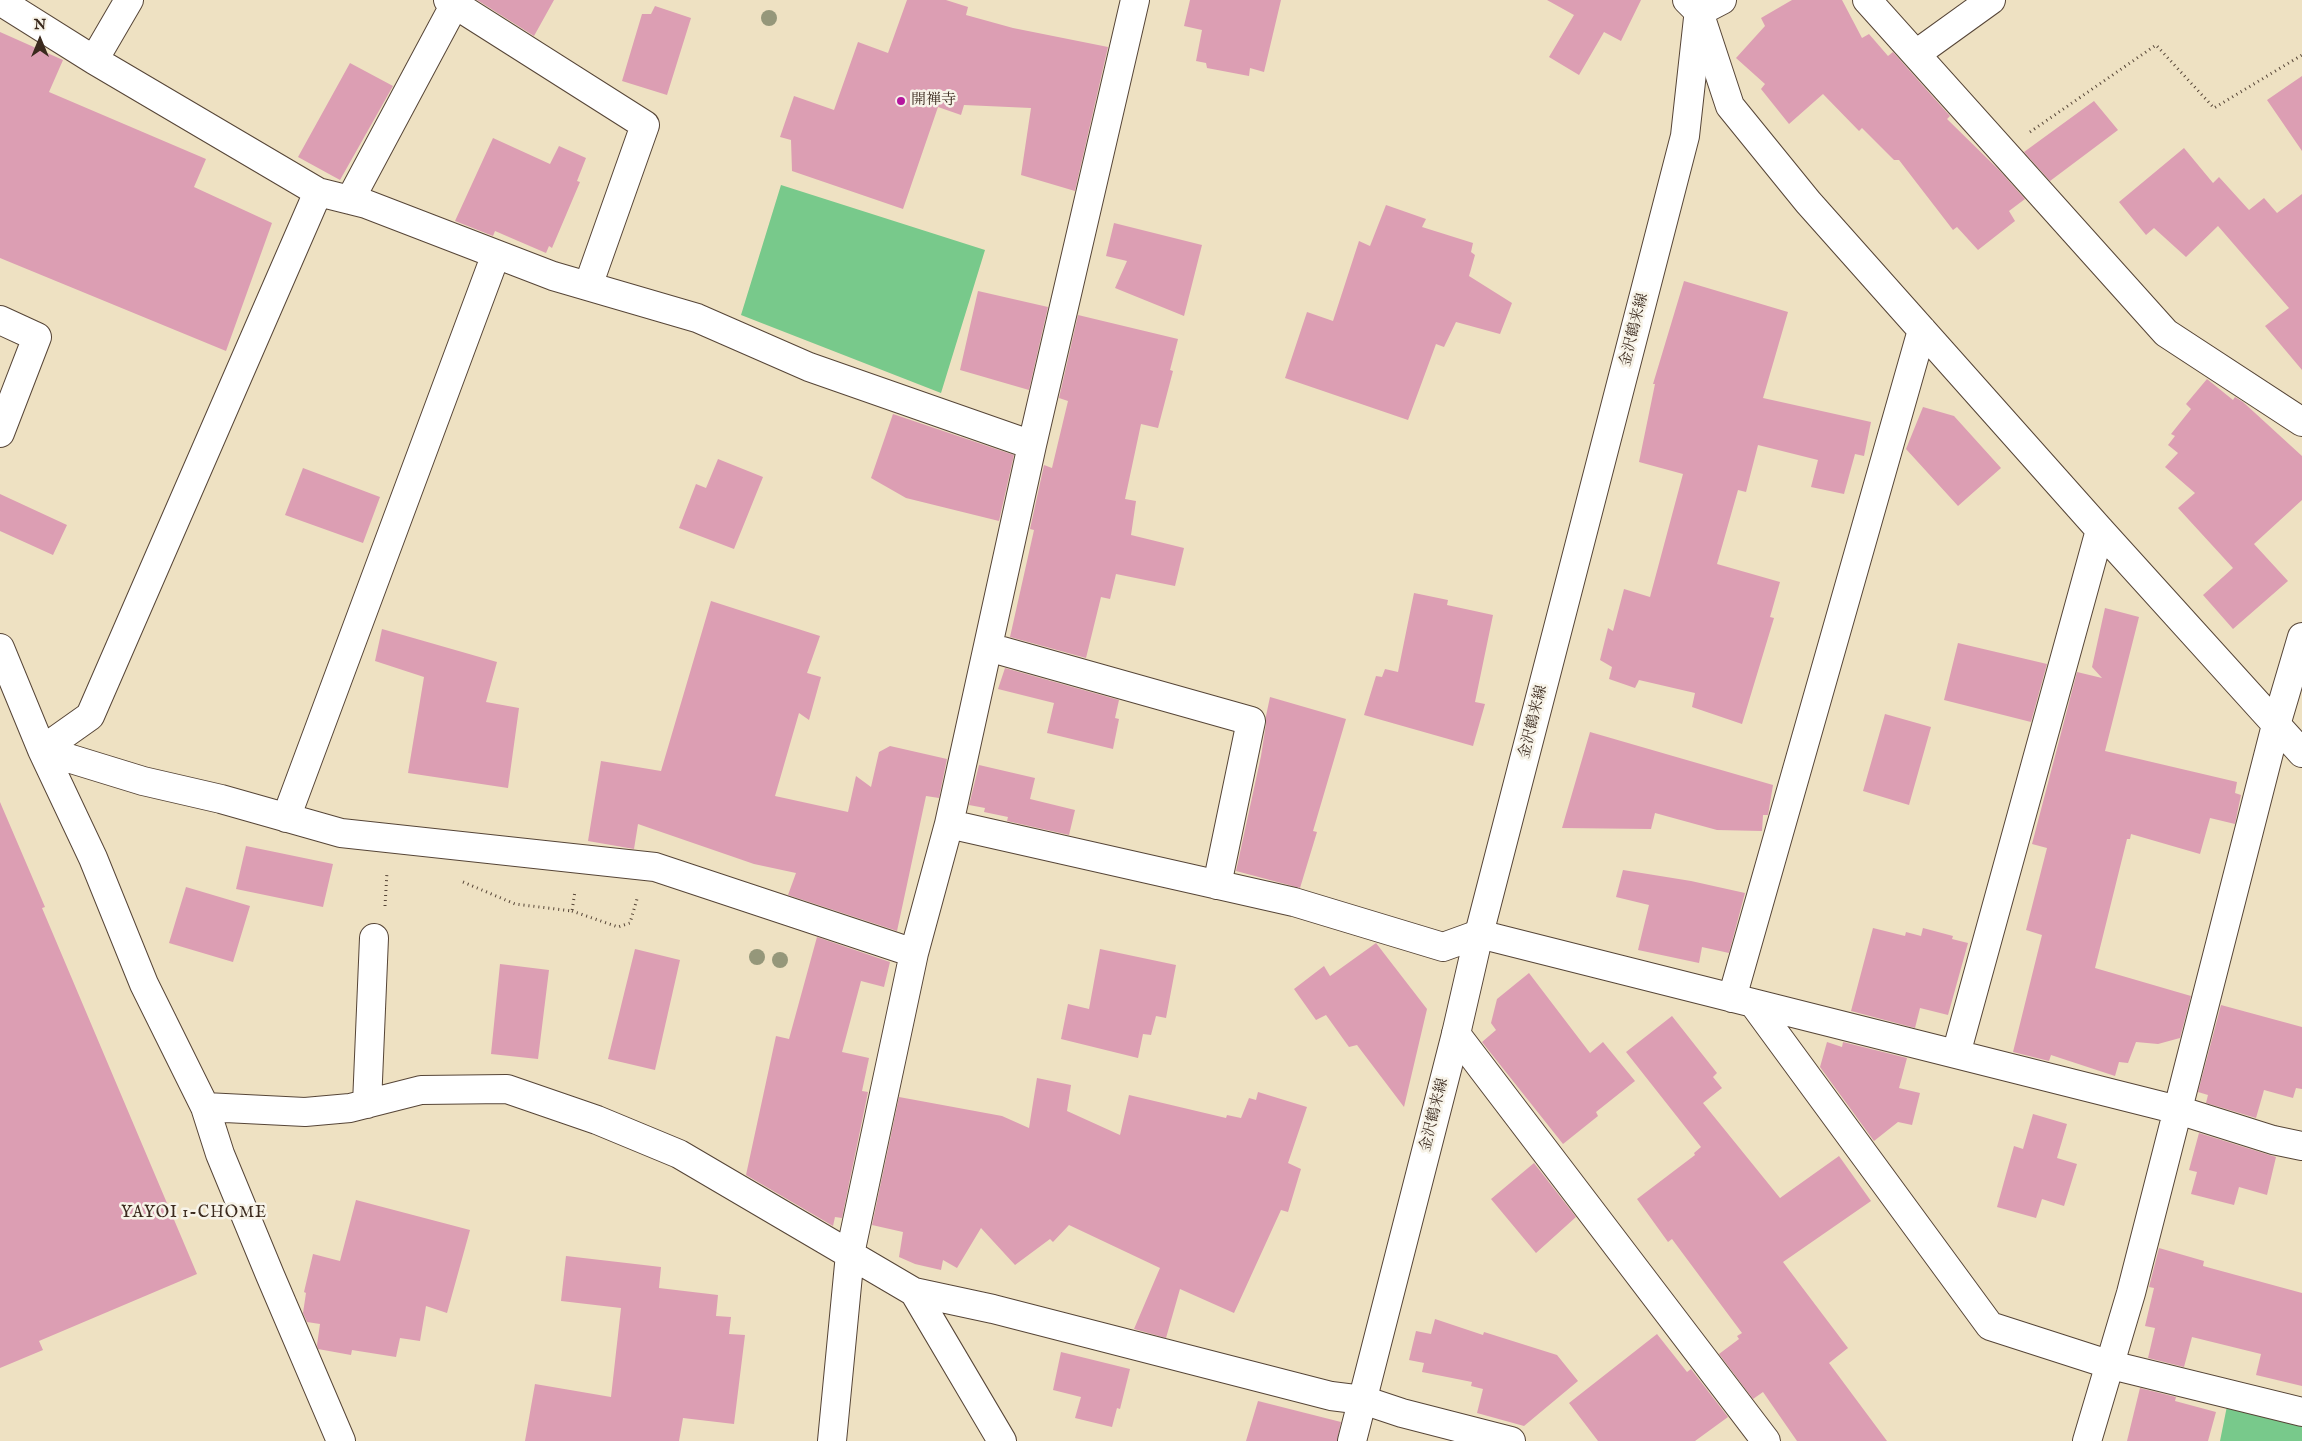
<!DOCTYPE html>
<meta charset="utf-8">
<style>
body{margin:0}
#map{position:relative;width:2302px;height:1441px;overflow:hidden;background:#eee1c2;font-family:"IM FELL English",serif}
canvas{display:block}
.north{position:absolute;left:15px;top:15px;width:50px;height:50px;-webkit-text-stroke:4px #f7f3e8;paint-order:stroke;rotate:0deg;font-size:14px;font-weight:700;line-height:20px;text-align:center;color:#3b2a1e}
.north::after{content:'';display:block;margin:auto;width:18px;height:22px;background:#3b2a1e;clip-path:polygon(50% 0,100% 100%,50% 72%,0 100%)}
</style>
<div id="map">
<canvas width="2302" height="1441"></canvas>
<div class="north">N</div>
</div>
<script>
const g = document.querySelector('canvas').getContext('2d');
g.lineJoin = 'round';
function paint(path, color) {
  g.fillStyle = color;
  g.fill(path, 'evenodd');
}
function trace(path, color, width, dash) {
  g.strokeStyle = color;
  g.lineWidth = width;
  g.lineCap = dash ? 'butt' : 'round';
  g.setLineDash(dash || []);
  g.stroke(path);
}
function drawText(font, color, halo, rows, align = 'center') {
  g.font = font + ' "IM FELL English","Noto Serif JP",serif';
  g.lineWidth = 5;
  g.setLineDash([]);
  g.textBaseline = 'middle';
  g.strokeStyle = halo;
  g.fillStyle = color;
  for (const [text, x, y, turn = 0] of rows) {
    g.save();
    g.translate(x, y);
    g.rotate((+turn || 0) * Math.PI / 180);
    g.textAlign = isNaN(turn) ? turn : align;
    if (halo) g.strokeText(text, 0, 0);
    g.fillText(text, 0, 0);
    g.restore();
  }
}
paint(new Path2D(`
 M 781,185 L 985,250 L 941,393 L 741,315 Z
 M 2227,1406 L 2302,1425 L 2302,1441 L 2220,1441 Z`), '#78c98b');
paint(new Path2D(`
 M 477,0 L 554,0 L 534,36 Z
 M 907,0 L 946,0 L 968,7 L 966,15 L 1013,28 L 1108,47 L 1075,191 L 1021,175 L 1031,108 L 964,105 L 961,115 L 938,107 L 903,209 L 792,171 L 791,140 L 780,137 L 794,96 L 834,110 L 858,42 L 888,53 Z
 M 1190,0 L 1281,0 L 1264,72 L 1250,68 L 1249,76 L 1207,68 L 1206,63 L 1196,61 L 1202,30 L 1184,26 Z
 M 1547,0 L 1641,0 L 1621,41 L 1604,32 L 1579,75 L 1549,57 L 1574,15 Z
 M 1792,0 L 1842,0 L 1862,38 L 1869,34 L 1888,56 L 1893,52 L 1950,116 L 1947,119 L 1999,170 L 2025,199 L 2009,211 L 2015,221 L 1978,250 L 1957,227 L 1953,230 L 1899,160 L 1894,160 L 1862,128 L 1859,131 L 1823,94 L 1789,124 L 1761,89 L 1765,84 L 1736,58 L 1765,26 L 1761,18 Z
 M 655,6 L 691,18 L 667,95 L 622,81 L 642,14 L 651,14 Z
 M 0,32 L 63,60 L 49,92 L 206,159 L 194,187 L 272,223 L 226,351 L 0,258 Z
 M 350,63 L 393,86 L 340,180 L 298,157 Z
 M 2302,76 L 2302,151 L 2267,100 Z
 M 2094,101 L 2118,130 L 2050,181 L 2024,152 Z
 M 493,138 L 550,164 L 559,146 L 586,158 L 577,181 L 580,182 L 552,248 L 549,246 L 546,253 L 495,231 L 493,236 L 455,221 Z
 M 2184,148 L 2213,183 L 2219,177 L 2249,210 L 2264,198 L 2277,213 L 2302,194 L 2302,370 L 2265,326 L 2289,308 L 2218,226 L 2186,257 L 2154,228 L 2146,235 L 2119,202 Z
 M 1386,205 L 1426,219 L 1422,227 L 1473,243 L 1471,252 L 1475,255 L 1469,276 L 1512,303 L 1500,334 L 1456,322 L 1444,347 L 1436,344 L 1408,420 L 1285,378 L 1307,312 L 1333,321 L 1359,241 L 1370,246 Z
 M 1114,223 L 1202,245 L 1184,316 L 1115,288 L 1127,261 L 1106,256 Z
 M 1684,281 L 1788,312 L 1763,398 L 1871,422 L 1864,456 L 1855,454 L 1844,494 L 1811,487 L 1818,460 L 1758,445 L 1746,492 L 1738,490 L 1717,564 L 1780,582 L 1770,617 L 1774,618 L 1742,724 L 1692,707 L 1695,693 L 1639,680 L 1635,688 L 1609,679 L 1612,667 L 1600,660 L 1608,628 L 1613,631 L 1624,589 L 1650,597 L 1683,474 L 1639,462 L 1655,384 L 1653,384 Z
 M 978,291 L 1048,307 L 1029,390 L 960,370 Z
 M 1078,315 L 1178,339 L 1170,370 L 1173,371 L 1158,428 L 1141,424 L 1125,499 L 1136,501 L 1131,535 L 1184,548 L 1175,586 L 1116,574 L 1110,599 L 1101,597 L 1086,658 L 1010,637 L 1034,530 L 1030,529 L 1044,465 L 1052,468 L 1068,401 L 1059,398 Z
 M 2207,379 L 2233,400 L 2235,397 L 2243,402 L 2302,456 L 2302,500 L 2254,544 L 2288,581 L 2233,629 L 2203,595 L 2233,568 L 2178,508 L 2195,493 L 2165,467 L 2178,453 L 2168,445 L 2175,436 L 2171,434 L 2191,409 L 2186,404 Z
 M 1923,407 L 1954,416 L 2001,468 L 1958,506 L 1906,449 Z
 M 893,414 L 1014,455 L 999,521 L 906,498 L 871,478 Z
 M 718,459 L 763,477 L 734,549 L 679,528 L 696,484 L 706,488 Z
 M 303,468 L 380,497 L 363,543 L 285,515 Z
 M 0,494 L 67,525 L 53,555 L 0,531 Z
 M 1414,593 L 1448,600 L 1447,605 L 1493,615 L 1475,702 L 1485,704 L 1473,746 L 1364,715 L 1376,676 L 1382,677 L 1385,669 L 1398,672 Z
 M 711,601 L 820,636 L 807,673 L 821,677 L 809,720 L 799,713 L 775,796 L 848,812 L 856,776 L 871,787 L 879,752 L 890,746 L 947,759 L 939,798 L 926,796 L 897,931 L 788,895 L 796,873 L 754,864 L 638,824 L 634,849 L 588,841 L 601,761 L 661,771 Z
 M 2105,608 L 2139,617 L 2105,751 L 2237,782 L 2235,793 L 2241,795 L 2235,824 L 2210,818 L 2200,854 L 2131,834 L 2130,839 L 2127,839 L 2095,968 L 2191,996 L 2180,1038 L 2158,1044 L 2136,1042 L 2128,1063 L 2119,1062 L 2115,1076 L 2051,1055 L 2049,1061 L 2013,1052 L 2042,935 L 2026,930 L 2047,848 L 2032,844 L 2077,672 L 2102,678 L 2092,667 Z
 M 382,629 L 497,662 L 486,702 L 519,708 L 508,788 L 408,773 L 424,677 L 375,661 Z
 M 1958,643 L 2047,664 L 2031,722 L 1944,700 Z
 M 1005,668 L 1119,700 L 1115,718 L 1119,719 L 1113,749 L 1047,733 L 1054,703 L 998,689 Z
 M 1270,697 L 1346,719 L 1313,831 L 1317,832 L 1300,888 L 1236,871 L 1261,756 L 1266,724 L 1266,716 Z
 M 1885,714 L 1931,727 L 1909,805 L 1863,791 Z
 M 1590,732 L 1773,785 L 1768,815 L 1763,815 L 1762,831 L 1717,830 L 1655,813 L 1651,829 L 1562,828 Z
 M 979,765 L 1035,778 L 1030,799 L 1075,810 L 1069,835 L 1007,821 L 1008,817 L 984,812 L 985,808 L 969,805 Z
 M 0,802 L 45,907 L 42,908 L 197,1274 L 39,1341 L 43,1350 L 0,1368 Z
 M 246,846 L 333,864 L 323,907 L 236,889 Z
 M 1623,870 L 1691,881 L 1745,893 L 1729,953 L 1702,947 L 1699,963 L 1638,950 L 1649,905 L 1616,897 Z
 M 186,887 L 250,906 L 233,962 L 169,943 Z
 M 1873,928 L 1905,936 L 1906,932 L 1921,936 L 1923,928 L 1953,936 L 1952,939 L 1968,943 L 1948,1015 L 1920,1008 L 1915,1028 L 1851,1011 Z
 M 817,937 L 890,962 L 884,987 L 861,981 L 842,1052 L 869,1058 L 862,1091 L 868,1092 L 842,1218 L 835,1217 L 833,1226 L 746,1175 L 776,1036 L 789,1039 Z
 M 1376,943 L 1427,1009 L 1404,1107 L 1357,1045 L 1349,1047 L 1326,1015 L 1316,1020 L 1294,989 L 1324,966 L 1330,976 Z
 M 635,949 L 680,960 L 655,1070 L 608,1059 Z
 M 1100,949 L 1176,965 L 1166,1018 L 1156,1016 L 1151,1035 L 1143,1034 L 1138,1058 L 1061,1039 L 1068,1004 L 1089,1009 Z
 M 500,964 L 549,970 L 538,1059 L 491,1054 Z
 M 1529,973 L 1590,1053 L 1603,1042 L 1635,1081 L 1596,1112 L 1598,1116 L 1563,1144 L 1482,1042 L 1496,1030 L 1491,1023 L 1497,999 Z
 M 2221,1005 L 2302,1027 L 2302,1089 L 2296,1088 L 2293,1098 L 2264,1090 L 2256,1118 L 2206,1103 L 2208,1095 L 2198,1092 Z
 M 1672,1016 L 1717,1073 L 1713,1077 L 1722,1088 L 1703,1103 L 1780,1198 L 1839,1156 L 1871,1201 L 1783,1262 L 1848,1348 L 1829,1363 L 1887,1441 L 1797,1441 L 1763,1392 L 1753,1399 L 1719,1354 L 1739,1339 L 1737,1336 L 1742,1333 L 1672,1239 L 1668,1242 L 1637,1199 L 1695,1155 L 1694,1153 L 1701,1147 L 1626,1052 Z
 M 1827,1042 L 1842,1047 L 1843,1042 L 1907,1058 L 1899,1088 L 1920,1093 L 1912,1125 L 1898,1122 L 1874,1141 L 1820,1067 Z
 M 1037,1078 L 1071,1085 L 1067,1111 L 1120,1135 L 1129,1095 L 1226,1118 L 1227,1115 L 1241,1118 L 1249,1098 L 1256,1100 L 1258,1092 L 1307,1107 L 1288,1163 L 1301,1169 L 1288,1212 L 1281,1210 L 1234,1313 L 1180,1289 L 1166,1338 L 1134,1329 L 1160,1268 L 1069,1225 L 1053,1242 L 1050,1239 L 1015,1265 L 981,1228 L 957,1268 L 943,1260 L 941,1270 L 915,1264 L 899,1257 L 903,1232 L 872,1225 L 899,1097 L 1002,1116 L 1029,1128 Z
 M 2033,1114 L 2067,1124 L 2057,1158 L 2077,1164 L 2064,1206 L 2042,1199 L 2036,1218 L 1997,1207 L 2014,1146 L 2023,1149 Z
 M 2199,1133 L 2276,1157 L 2267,1195 L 2239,1187 L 2234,1205 L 2191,1194 L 2197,1172 L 2189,1170 Z
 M 1534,1163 L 1576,1217 L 1536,1253 L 1491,1199 Z
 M 356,1200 L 470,1230 L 447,1313 L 426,1306 L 420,1341 L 400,1338 L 396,1357 L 352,1350 L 351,1355 L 318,1349 L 317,1345 L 320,1324 L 307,1322 L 303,1313 L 306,1293 L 304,1292 L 313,1254 L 340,1261 Z
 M 2159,1248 L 2204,1261 L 2203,1266 L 2302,1293 L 2302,1386 L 2256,1375 L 2261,1354 L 2192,1337 L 2184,1367 L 2148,1358 L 2155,1328 L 2145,1326 L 2154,1288 L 2149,1287 Z
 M 566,1256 L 661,1267 L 659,1288 L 718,1295 L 716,1316 L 731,1317 L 729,1334 L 745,1335 L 734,1424 L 683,1418 L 679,1441 L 525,1441 L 535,1384 L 611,1397 L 621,1308 L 561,1301 Z
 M 1435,1319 L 1483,1335 L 1484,1332 L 1557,1355 L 1578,1381 L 1524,1426 L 1477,1413 L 1483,1389 L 1471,1386 L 1472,1382 L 1422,1372 L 1424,1363 L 1409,1360 L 1416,1331 L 1431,1334 Z
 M 1657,1334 L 1687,1372 L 1691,1369 L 1728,1417 L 1695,1441 L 1598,1441 L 1569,1403 Z
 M 1061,1352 L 1130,1369 L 1120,1409 L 1117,1408 L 1112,1427 L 1075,1418 L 1081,1397 L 1053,1390 Z
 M 2140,1388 L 2176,1397 L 2175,1401 L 2216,1412 L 2208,1441 L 2127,1441 Z
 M 1258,1401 L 1341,1422 L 1337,1441 L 1246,1441 Z`), '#dc9eb3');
const minor = new Path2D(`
 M 448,0 L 645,125 L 588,286
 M 1687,0 L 1699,12 L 1722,0
 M 1867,0 L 2166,333 L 2302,422
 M 0,1 L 94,60 L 318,192 L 366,204 L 553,276 L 697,318 L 809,367 L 1032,445
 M 1699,12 L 1730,106 L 1808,202 L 2100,530 L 2302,753
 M 1916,54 L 1991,0
 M 94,60 L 129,0
 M 350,200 L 457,0
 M 0,320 L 37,337 L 0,433
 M 988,647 L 1251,721 L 1217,885
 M 0,648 L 42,750 L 93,858 L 144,984 L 205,1107 L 220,1154 L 270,1275 L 341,1441
 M 42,750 L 143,781 L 221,799 L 341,833 L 655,867 L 914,953
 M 42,750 L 90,716 L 318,192
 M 286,818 L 496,254
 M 949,824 L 1294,902 L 1443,947 L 1479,934 L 2178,1110 L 2273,1140 L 2302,1146
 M 1732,998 L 1922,330
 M 1753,1003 L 1990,1326 L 2111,1365 L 2302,1412
 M 1456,1034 L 1766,1441
 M 1956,1054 L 2100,530
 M 367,1104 L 374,938
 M 205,1107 L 305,1112 L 350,1108 L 421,1090 L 507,1089 L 597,1120 L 679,1154 L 914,1292 L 993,1309 L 1331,1396 L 1363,1400 L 1402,1413 L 1511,1441
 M 914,1292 L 1002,1441
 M 832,1441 L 850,1254 L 914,953 L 949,824 L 1032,445 L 1135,0
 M 2087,1441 L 2131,1293 L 2276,725 L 2302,637`);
const major = new Path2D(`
 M 1352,1441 L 1456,1034 L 1479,934 L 1685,136 L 1700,0`);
trace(minor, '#564537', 30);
trace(major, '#564537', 30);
trace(new Path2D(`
 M 2030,132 L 2156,45 L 2214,108 L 2302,55
 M 463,882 L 515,904 L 572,911 L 575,891
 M 385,906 L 387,872
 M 572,911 L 618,927 L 630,923 L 637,899`), '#564537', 3, [1, 4]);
trace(minor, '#fff', 28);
trace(major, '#fff', 28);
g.fillStyle = '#95977a';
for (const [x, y] of [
 [769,18],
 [757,957],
 [780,960]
]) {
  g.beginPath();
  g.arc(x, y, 8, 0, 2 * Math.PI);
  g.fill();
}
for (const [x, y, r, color] of [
 [901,101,5,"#b5179e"]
]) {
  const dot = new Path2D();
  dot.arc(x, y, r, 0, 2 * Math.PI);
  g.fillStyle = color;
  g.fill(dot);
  trace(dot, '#f7f3e8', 2);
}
drawText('15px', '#3b2a1e', '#f7f3e8', [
 ["開禅寺",911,101]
], 'left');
drawText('15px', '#3b2a1e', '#f7f3e8', [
 ["金沢鶴来線",1635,330,-76],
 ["金沢鶴来線",1534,722,-76],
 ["金沢鶴来線",1435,1115,-76]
]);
g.letterSpacing = '1px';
drawText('16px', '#3b2a1e', '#f7f3e8', [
 ["YAYOI 1-CHOME",194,1214]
]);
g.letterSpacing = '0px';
</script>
